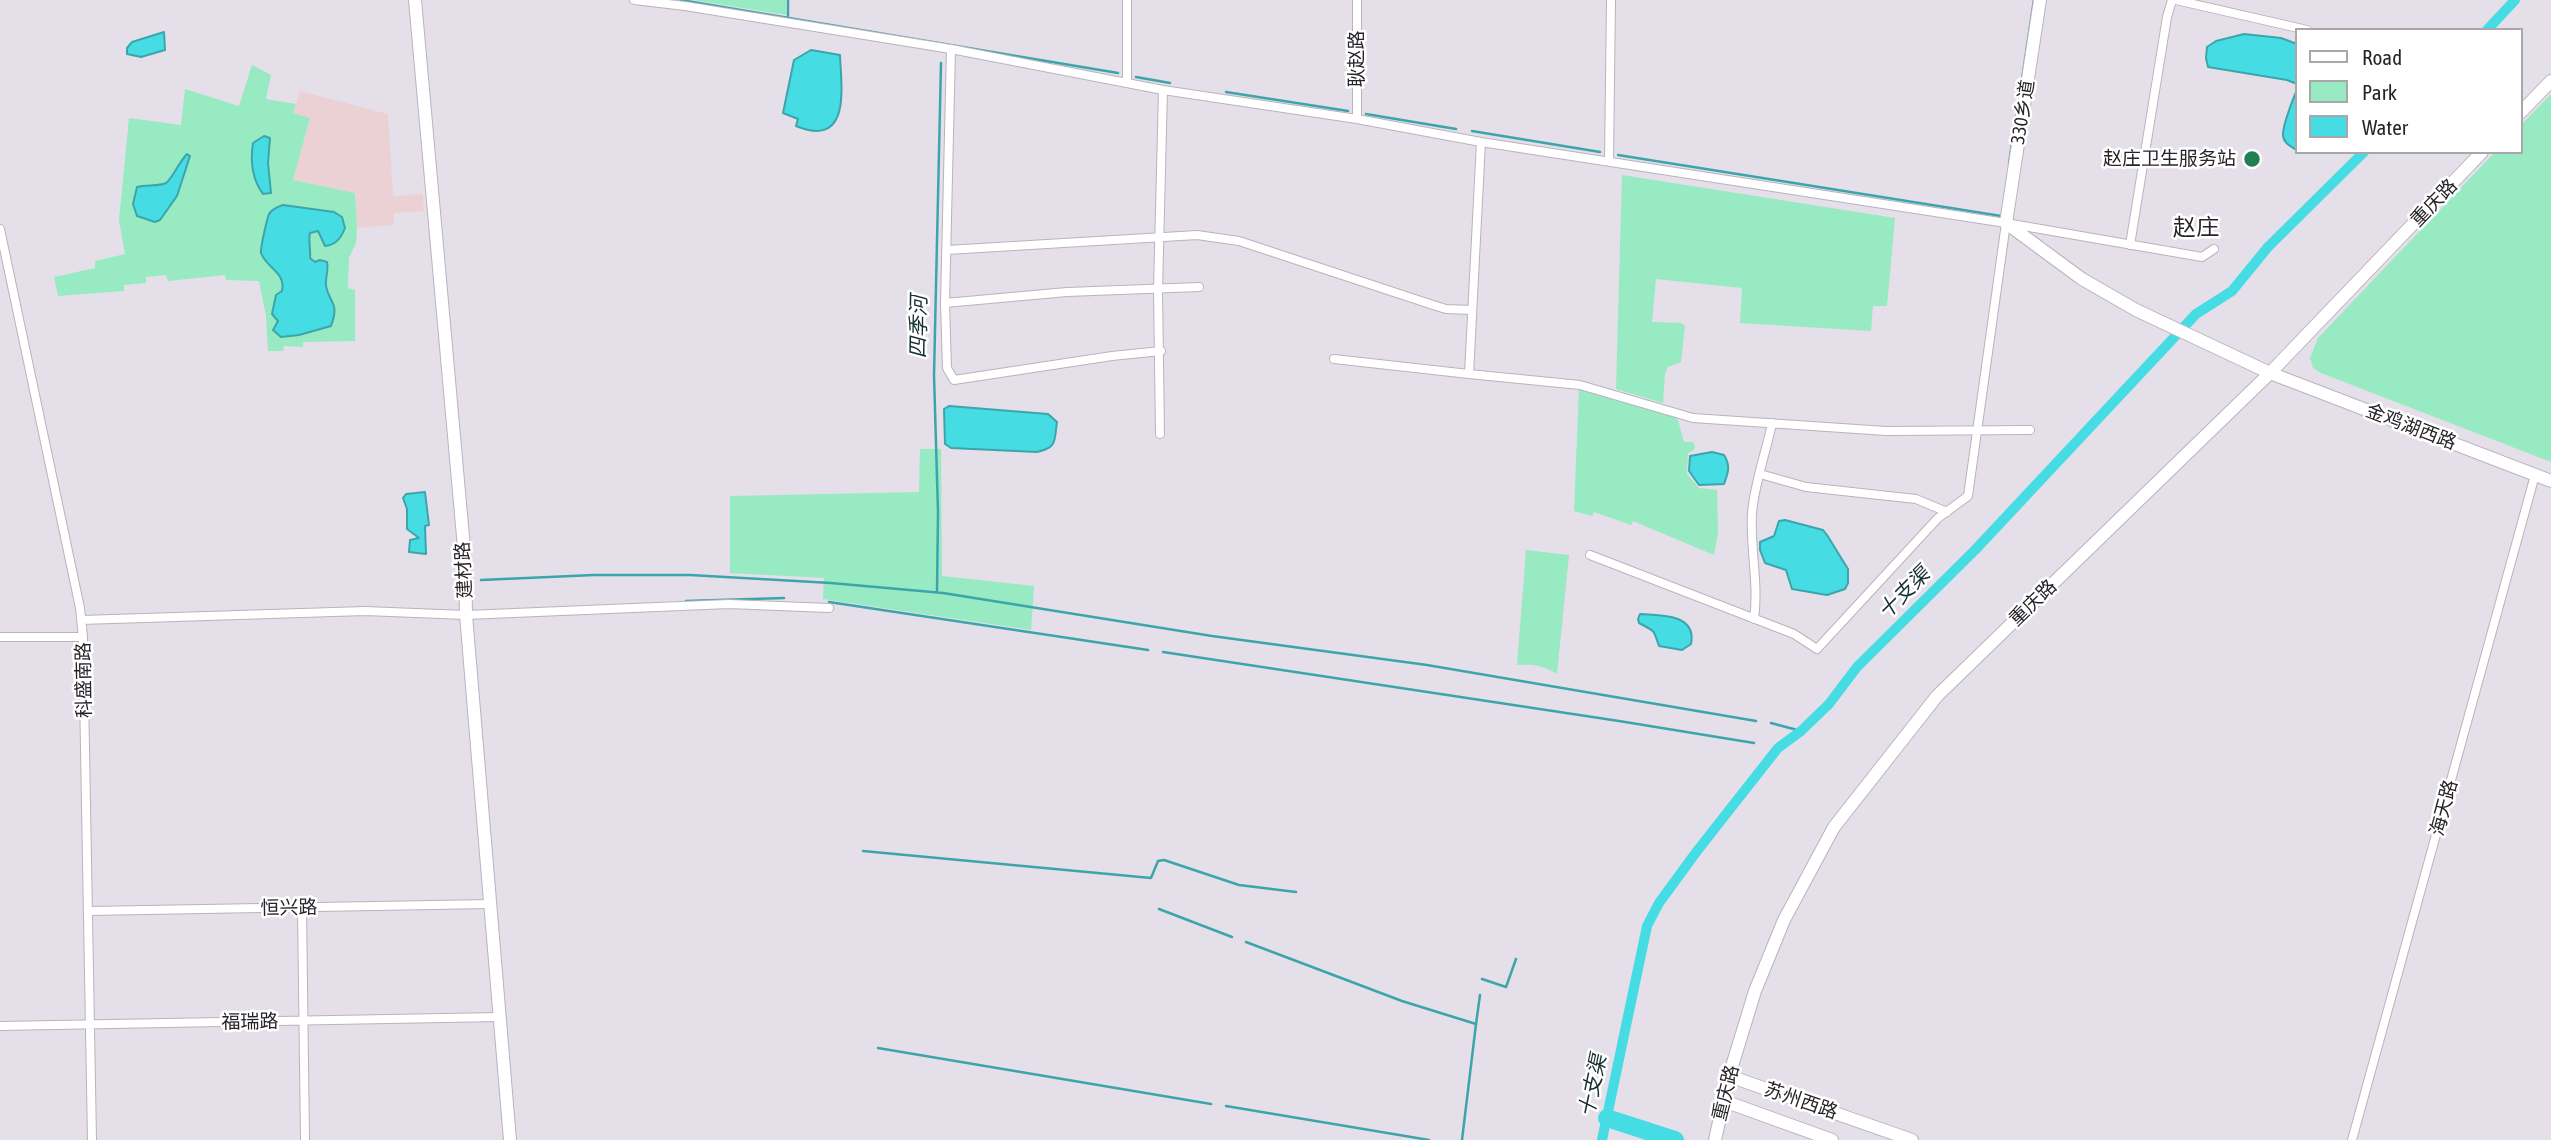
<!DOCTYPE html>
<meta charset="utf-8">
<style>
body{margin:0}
#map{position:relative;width:2551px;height:1140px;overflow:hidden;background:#e5dfe9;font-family:"Asap Condensed",sans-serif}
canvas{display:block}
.legend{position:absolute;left:2295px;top:28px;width:228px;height:126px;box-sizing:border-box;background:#fff;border:2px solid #a8a7a9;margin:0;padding:9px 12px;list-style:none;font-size:21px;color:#262428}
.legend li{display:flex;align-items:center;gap:14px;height:35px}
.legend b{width:35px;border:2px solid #a8a7a9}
</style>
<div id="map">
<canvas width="2551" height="1140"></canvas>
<ul class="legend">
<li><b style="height:9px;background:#fff"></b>Road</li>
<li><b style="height:19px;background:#97eac2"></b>Park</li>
<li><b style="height:19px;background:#46dce3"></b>Water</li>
</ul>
</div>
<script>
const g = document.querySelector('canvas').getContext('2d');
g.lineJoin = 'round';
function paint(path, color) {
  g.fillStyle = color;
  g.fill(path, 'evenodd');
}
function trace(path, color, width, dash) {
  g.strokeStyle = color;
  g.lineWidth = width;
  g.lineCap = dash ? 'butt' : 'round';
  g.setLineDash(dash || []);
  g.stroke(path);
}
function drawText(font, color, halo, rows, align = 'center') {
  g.font = font + ' "Asap Condensed","Noto Sans SC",sans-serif';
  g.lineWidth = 5;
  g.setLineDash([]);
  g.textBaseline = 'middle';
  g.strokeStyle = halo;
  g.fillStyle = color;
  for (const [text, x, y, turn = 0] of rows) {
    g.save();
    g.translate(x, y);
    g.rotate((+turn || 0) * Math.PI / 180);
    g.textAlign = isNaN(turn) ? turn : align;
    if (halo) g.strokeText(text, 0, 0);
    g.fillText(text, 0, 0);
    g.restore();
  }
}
paint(new Path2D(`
 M 300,91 L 388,114 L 393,196 L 423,194 L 424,211 L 394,213 L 394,225 L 357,228 L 355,193 L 293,180 L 310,118 L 293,113 Z`), '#ebd1d3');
paint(new Path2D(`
 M 693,0 L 786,0 L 786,15 Z
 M 252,65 L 271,75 L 266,99 L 296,104 L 293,113 L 310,118 L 293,180 L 355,193 L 357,228 L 356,243 L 349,258 L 348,288 L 355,290 L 355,341 L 303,342 L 303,347 L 284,346 L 283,351 L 268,351 L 266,316 L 259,281 L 226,280 L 225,275 L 168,281 L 166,275 L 146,277 L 146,283 L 124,285 L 124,291 L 58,296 L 54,277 L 95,268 L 95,261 L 125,254 L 119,220 L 129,118 L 181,125 L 185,89 L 239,106 Z
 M 2551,94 L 2551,462 L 2321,373 L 2313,368 L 2310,358 L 2318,338 L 2495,152 L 2521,152 L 2521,125 Z
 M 1622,175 L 1895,218 L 1887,306 L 1873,306 L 1871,331 L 1740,323 L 1742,288 L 1656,279 L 1652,322 L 1681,323 L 1685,326 L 1681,362 L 1668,367 L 1665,373 L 1663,403 L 1616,389 Z
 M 1579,389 L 1671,414 L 1678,420 L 1684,442 L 1693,442 L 1695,446 L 1694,450 L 1688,453 L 1687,474 L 1699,488 L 1717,490 L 1718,532 L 1714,555 L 1633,521 L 1631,525 L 1594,512 L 1592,516 L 1574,511 Z
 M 920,449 L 941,449 L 942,576 L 1034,586 L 1031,630 L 823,599 L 824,578 L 730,573 L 730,496 L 919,492 Z
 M 1526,550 L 1569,555 L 1557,674 C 1543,665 1533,664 1517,665 Z`), '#97eac2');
const water = new Path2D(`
 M 164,32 L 165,50 L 141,57 L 127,54 L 127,48 L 132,42 Z
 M 2244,34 L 2281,38 L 2297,44 L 2297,84 L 2287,80 L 2208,67 L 2206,58 L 2207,47 L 2216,41 Z
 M 811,50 L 840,55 C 841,86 852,149 796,126 L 798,119 L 783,113 L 794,60 Z
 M 2297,89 L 2297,149 L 2295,149 C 2290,146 2284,143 2283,136 C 2282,125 2293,100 2297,89 Z
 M 264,136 L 270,138 L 268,163 L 271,193 L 263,194 C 252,179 250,162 253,143 Z
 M 187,154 L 190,156 L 177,196 L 160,220 L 155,222 L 137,216 L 133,204 L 137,187 C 146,184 158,187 166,183 C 172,179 179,162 187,154 Z
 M 283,205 L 334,212 L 342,217 L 345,228 C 341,238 336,245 325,246 L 318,231 L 310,233 C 308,241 311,249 310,258 L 315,262 L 320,260 L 327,262 C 329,270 325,278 326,286 C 329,303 340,302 331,326 L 299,335 L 281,337 L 273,330 L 278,321 L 272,314 L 276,295 L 282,291 C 286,272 267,269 261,253 C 260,249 267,219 269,214 C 272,209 277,207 283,205 Z
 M 949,406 L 1048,414 L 1057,422 C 1054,441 1058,447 1037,452 L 951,448 L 945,444 L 944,409 Z
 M 1712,452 L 1724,455 C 1731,466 1728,473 1724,484 L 1699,485 L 1689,471 L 1690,456 Z
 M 425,492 L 429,525 L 425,526 L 426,554 L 409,552 L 410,540 L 419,538 L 407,529 L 407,509 L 403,498 L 406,494 Z
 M 1785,520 L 1823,530 L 1827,535 L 1848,569 L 1848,583 L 1845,589 L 1827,595 L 1792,589 L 1786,570 L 1765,563 L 1760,550 L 1760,542 L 1774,536 L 1779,521 Z
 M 1640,614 C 1661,615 1697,614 1691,644 L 1682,650 L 1659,646 C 1653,629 1656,632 1639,623 L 1638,619 Z`);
paint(water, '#46dce3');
trace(water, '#3ca5ab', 2);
trace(new Path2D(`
 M 681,0 L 1118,73
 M 788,18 L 788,0
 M 1136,77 L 1170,83
 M 1226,92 L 1348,111
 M 2020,93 L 2034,0
 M 1366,114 L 1456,129
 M 1472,131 L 1600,152
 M 1618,155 L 2001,216
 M 2009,164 L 2018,103
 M 481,580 L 594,575 L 690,575 L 831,583 L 943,593 L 1212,636 L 1427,665 L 1756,721
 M 937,591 L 938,512 L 934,375 L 941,63
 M 686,601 L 784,598
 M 829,602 L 1148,650
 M 1163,652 L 1619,721 L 1754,743
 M 1771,723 L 1801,731
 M 863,851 L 1151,878 L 1158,861 L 1164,860 L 1239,885 L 1296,892
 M 1159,909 L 1232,937
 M 1246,942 L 1402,1001 L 1476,1024 L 1480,995
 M 1482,979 L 1506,987 L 1516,959
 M 878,1048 L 1211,1104
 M 1226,1106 L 1429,1140
 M 1462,1140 L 1476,1024`), '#3ca5ab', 2.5);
trace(new Path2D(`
 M 2487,30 L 2515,0
 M 1602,1140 L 1647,926 L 1659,903 L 1697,851 L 1778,748 L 1801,731 L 1829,704 L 1857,667 L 1975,550 L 2196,314 L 2232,291 L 2268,247 L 2364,152`), '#46dce3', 10);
trace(new Path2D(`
 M 1607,1118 L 1675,1140`), '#46dce3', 18);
const street = new Path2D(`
 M 634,0 L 685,6 L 951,49 L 1163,90 L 1357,119 L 1481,142 L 2006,223 L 2202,257 L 2214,249
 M 1127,0 L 1127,83
 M 2176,0 L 2307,30
 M 951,49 L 945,303 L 947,368 L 954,380 L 1112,356 L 1161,351
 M 1357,119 L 1357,0
 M 1481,142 L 1469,374 L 1580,385 L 1693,418 L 1886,431 L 2030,430
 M 1609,161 L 1611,0
 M 0,229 L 80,608 L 83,637 L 92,1140
 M 2130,245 L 2167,17 L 2172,0
 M 947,250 L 1197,235 L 1239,241 L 1433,305 L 1446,309 L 1471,310
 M 945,303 L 1067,292 L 1199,287
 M 1334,359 L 1469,374
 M 1160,434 L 1158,290 L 1163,90
 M 1760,474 L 1806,487 L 1916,499 L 1947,512
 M 1590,555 L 1794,634 L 1817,649 L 1938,518 L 1968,496 L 2006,223
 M 1754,619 C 1759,584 1750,549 1752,514 C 1754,484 1766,453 1772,423
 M 81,620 L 365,611 L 466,615 L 729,604 L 829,608
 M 0,637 L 83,637
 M 302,908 L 305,1140
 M 88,911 L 490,904
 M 0,1026 L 500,1017
 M 2352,1140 L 2535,475`);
const secondary = new Path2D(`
 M 415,0 L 465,559 L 466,615 L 510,1140
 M 2040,0 L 2006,223 L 2082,279 L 2136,310 L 2270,373 L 2551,481
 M 2521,112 L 2551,81
 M 1729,1076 L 1912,1140
 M 1724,1101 L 1832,1140
 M 1715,1140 L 1729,1076 L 1755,991 L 1784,920 L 1834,827 L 1937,696 L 2270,373 L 2482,152`);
trace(street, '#b9b3bd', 10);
trace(secondary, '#b9b3bd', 14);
trace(street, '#fff', 8);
trace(secondary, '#fff', 12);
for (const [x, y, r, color] of [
 [2252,159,9,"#217f56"]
]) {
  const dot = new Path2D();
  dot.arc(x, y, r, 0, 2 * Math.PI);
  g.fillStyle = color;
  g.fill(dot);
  trace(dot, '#fff', 2.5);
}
drawText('19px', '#262428', '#fff', [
 ["耿赵路",1357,59,-90],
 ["330乡道",2023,112,-81],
 ["重庆路",2434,203,-46],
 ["金鸡湖西路",2411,427,21],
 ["建材路",464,570,-93],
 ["重庆路",2033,603,-44],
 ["科盛南路",84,680,-91],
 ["海天路",2444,808,-75],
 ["恒兴路",289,908,-1],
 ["福瑞路",250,1022,-1],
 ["重庆路",1726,1093,-76],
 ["苏州西路",1801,1101,19]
]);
drawText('19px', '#262428', '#fff', [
 ["赵庄卫生服务站",2236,159]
], 'right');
drawText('italic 21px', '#173031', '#fff', [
 ["四季河",919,327,-89],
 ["十支渠",1904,593,-45],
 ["十支渠",1593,1086,-78]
]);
drawText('23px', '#262428', '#fff', [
 ["赵庄",2196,228]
]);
</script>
